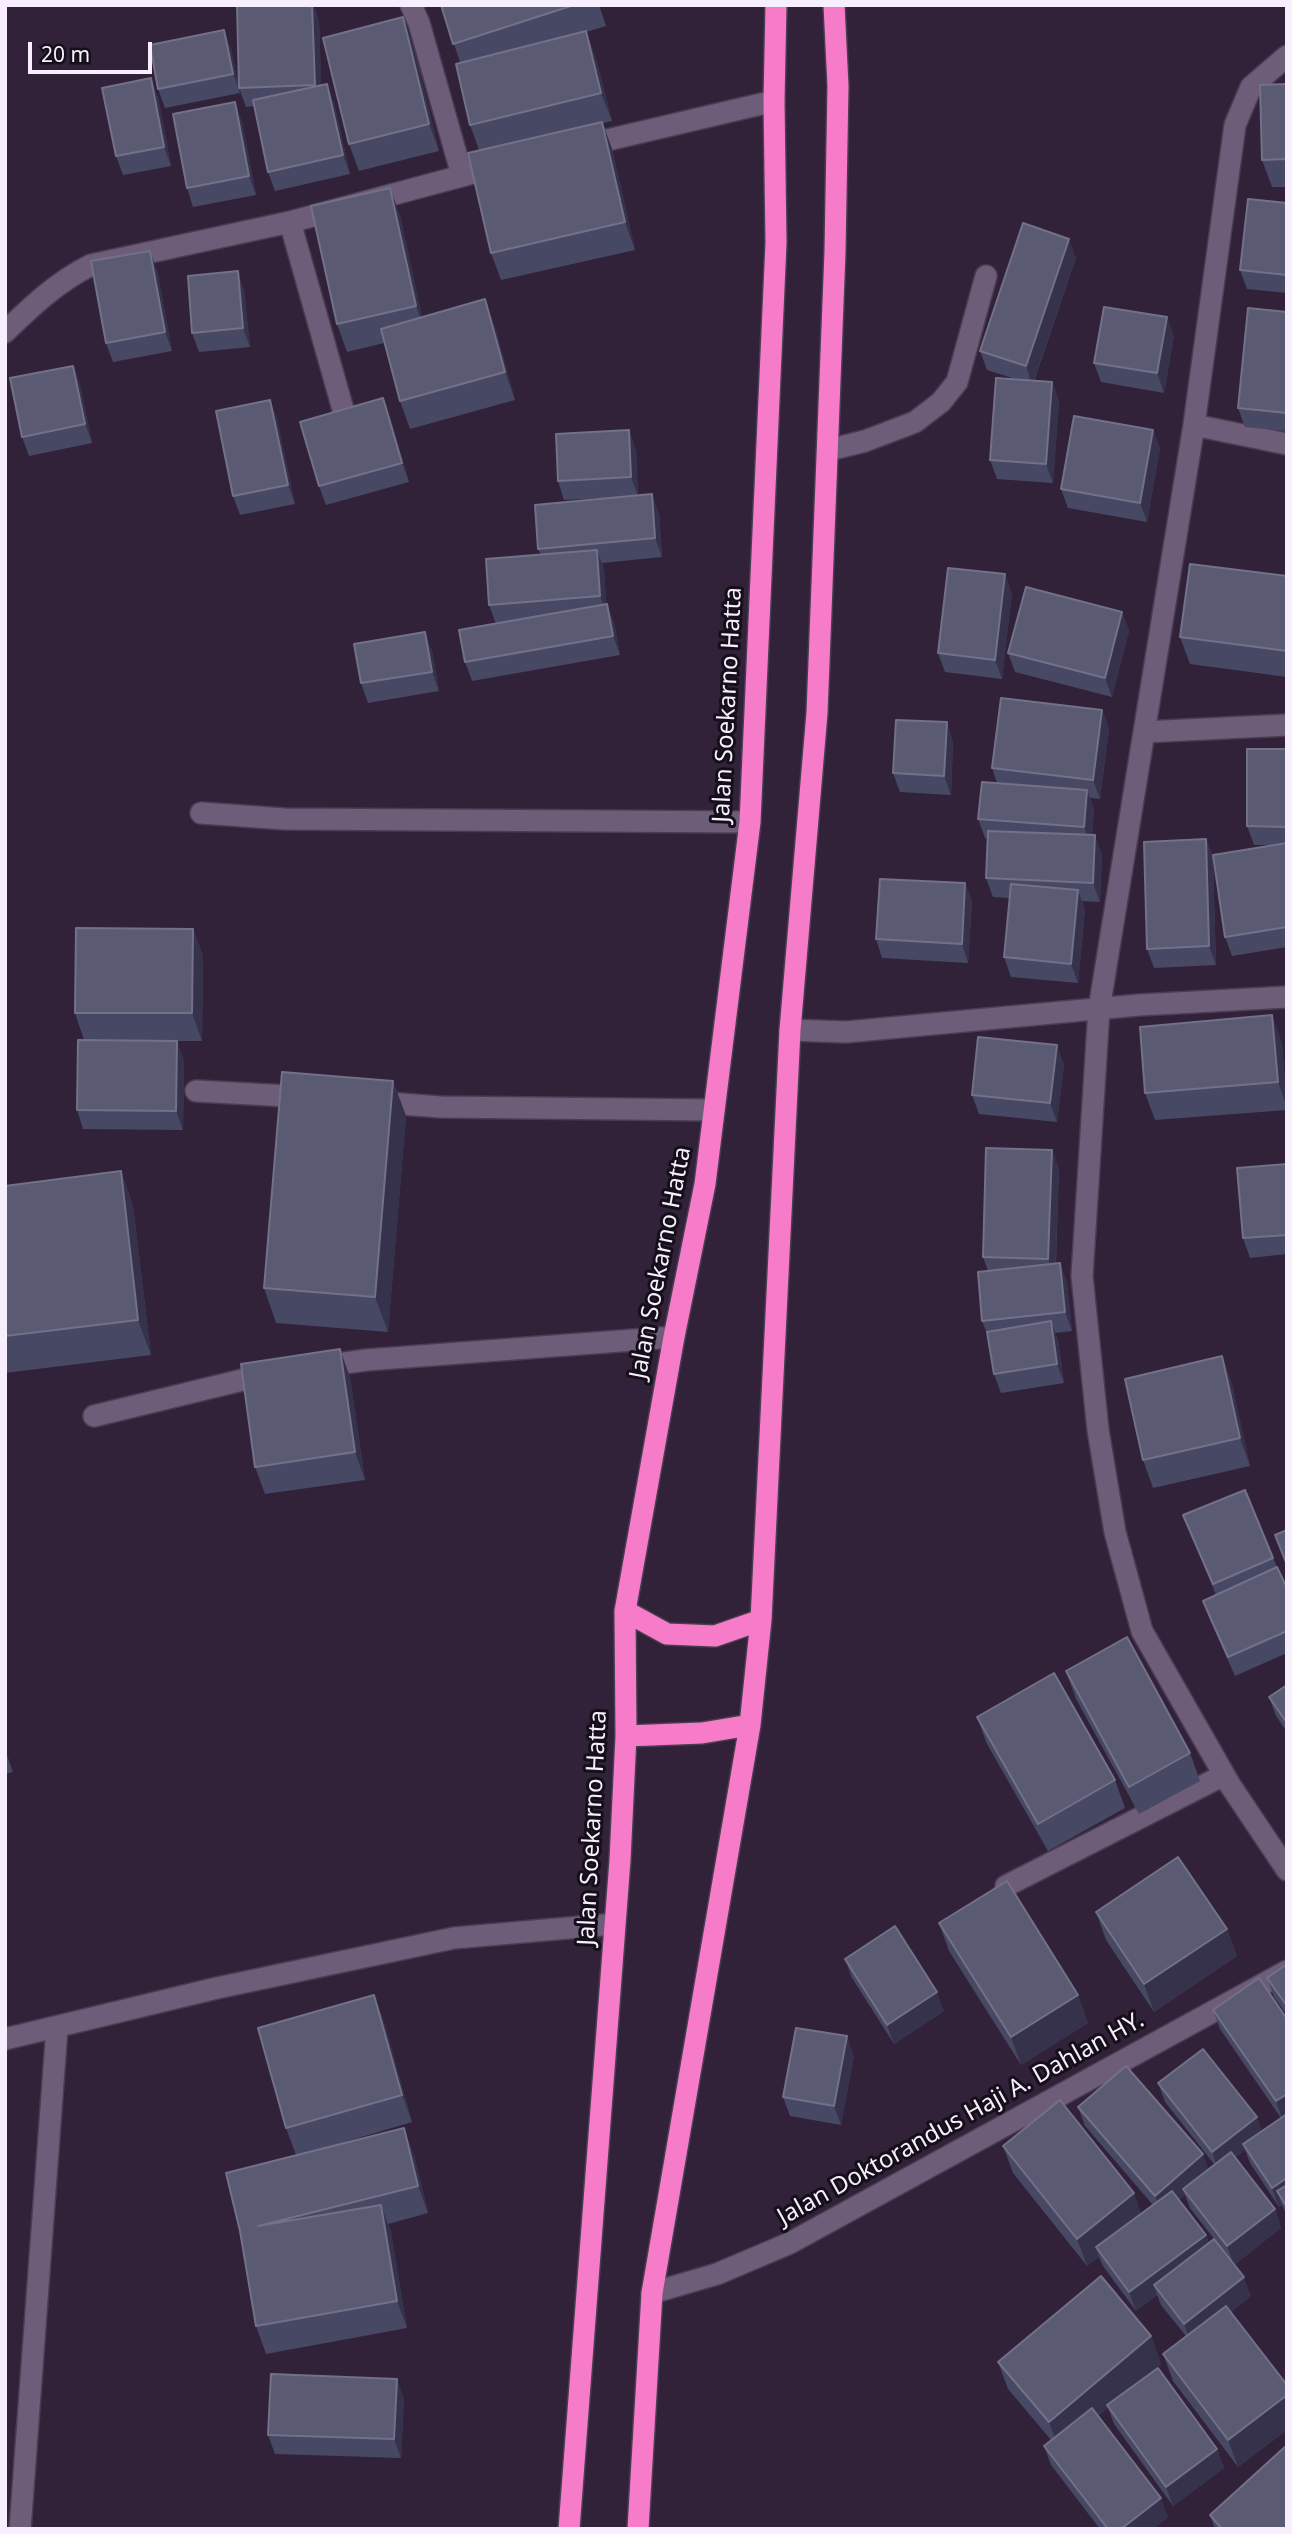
<!DOCTYPE html>
<style>
body{margin:0}
#map{position:relative;width:1292px;height:2534px;overflow:hidden;background:#31223a;font-family:"Noto Sans",sans-serif}
canvas{display:block}
.frame{position:absolute;inset:0;border:7px solid #f7eefe;pointer-events:none}
.scale{position:absolute;left:28px;top:42px;width:124px;height:32px;box-sizing:border-box;border:4px solid #f7eefe;border-top:0;padding-left:9px;font-size:21px;line-height:24px;white-space:nowrap;color:#f7eefe;-webkit-text-stroke:5px #150f19;paint-order:stroke}
</style>
<div id="map">
<canvas width="1292" height="2534"></canvas>
<div class="frame"></div>
<div class="scale">20 m</div>
</div>
<script>
const g = document.querySelector('canvas').getContext('2d');
g.lineJoin = 'round';
function trace(path, color, width, dash) {
  g.strokeStyle = color;
  g.lineWidth = width;
  g.lineCap = dash ? 'butt' : 'round';
  g.setLineDash(dash || []);
  g.stroke(path);
}
function paint(path, color) {
  g.fillStyle = color;
  g.fill(path, 'evenodd');
}
function drawText(font, color, halo, rows, align = 'center') {
  g.font = font + ' "Noto Sans",sans-serif';
  g.lineWidth = 6;
  g.setLineDash([]);
  g.textBaseline = 'middle';
  g.strokeStyle = halo;
  g.fillStyle = color;
  for (const [text, x, y, turn = 0] of rows) {
    g.save();
    g.translate(x, y);
    g.rotate((+turn || 0) * Math.PI / 180);
    g.textAlign = isNaN(turn) ? turn : align;
    if (halo) g.strokeText(text, 0, 0);
    g.fillText(text, 0, 0);
    g.restore();
  }
}
const minor = new Path2D(`
 M 411,5 L 419,23 L 462,175
 M 1287,56 L 1251,87 L 1235,125 L 1194,425 L 1099,1009 L 1082,1276 L 1098,1430 L 1115,1532 L 1142,1631 L 1230,1785 L 1287,1870
 M 582,146 L 774,101
 M 290,222 L 344,413
 M 5,332 C 32,306 57,282 91,265 L 290,222 L 499,166
 M 1194,425 L 1287,444
 M 829,450 L 865,441 L 915,422 L 941,402 L 957,382 L 986,276
 M 1144,732 L 1287,725
 M 201,813 L 285,819 L 750,822
 M 790,1030 L 846,1032 L 1139,1005 L 1287,997
 M 196,1091 L 307,1097
 M 374,1102 L 441,1107 L 714,1110
 M 317,1367 L 366,1360 L 674,1337
 M 94,1416 L 271,1373
 M 1006,1886 L 1224,1775
 M 5,2039 L 217,1988 L 454,1938 L 614,1924
 M 652,2293 L 717,2274 L 790,2243 L 1287,1971
 M 20,2529 L 57,2028`);
const highway = new Path2D(`
 M 625,1611 L 667,1634 L 715,1636 L 761,1620
 M 626,1736 L 702,1733 L 750,1725
 M 569,2529 L 620,1860 L 626,1736 L 625,1611 L 674,1337 L 705,1184 L 750,822 L 776,243 L 774,101 L 776,5
 M 638,2529 L 652,2293 L 750,1725 L 761,1620 L 790,1030 L 817,713 L 835,252 L 838,86 L 834,5`);
trace(minor, '#4a3d51', 24);
trace(highway, '#4a3d51', 24);
trace(minor, '#6e5d78', 21);
trace(highway, '#f67cc9', 21);
paint(new Path2D(`
 M 441,5 L 599,5 L 606,26 L 586,32 L 596,59 L 612,121 L 603,123 L 612,149 L 635,250 L 501,280 L 491,253 L 479,150 L 470,125 L 460,62 Z
 M 319,20 L 321,85 L 334,103 L 350,174 L 275,191 L 268,172 L 254,106 L 246,107 L 239,88 Z
 M 413,45 L 439,151 L 359,171 L 349,144 Z
 M 231,49 L 240,93 L 165,108 L 158,89 Z
 M 1287,84 L 1287,187 L 1272,187 L 1262,160 Z
 M 158,97 L 171,166 L 123,175 L 116,156 Z
 M 242,121 L 256,195 L 193,207 L 187,188 Z
 M 1287,203 L 1287,293 L 1247,289 L 1240,270 Z
 M 400,215 L 422,317 L 495,327 L 515,400 L 410,429 L 400,401 L 384,343 L 347,352 L 337,324 Z
 M 1076,258 L 1034,381 L 1052,382 L 1059,401 L 1053,483 L 997,479 L 990,460 L 1015,379 L 987,370 L 980,351 Z
 M 157,270 L 172,351 L 113,362 L 106,343 Z
 M 244,290 L 250,347 L 199,352 L 192,333 Z
 M 1287,312 L 1287,431 L 1245,427 L 1238,408 Z
 M 1174,336 L 1164,393 L 1101,382 L 1094,363 Z
 M 73,366 L 80,385 L 92,443 L 29,456 L 22,437 Z
 M 270,400 L 277,419 L 295,504 L 240,515 L 233,496 Z
 M 390,417 L 409,482 L 326,505 L 319,486 Z
 M 1153,430 L 1160,449 L 1147,522 L 1068,508 L 1061,489 Z
 M 636,449 L 638,496 L 659,513 L 662,557 L 602,563 L 604,569 L 606,604 L 614,623 L 620,655 L 472,681 L 465,662 L 496,624 L 489,605 L 541,555 L 538,549 L 621,497 L 564,500 L 558,481 Z
 M 1287,576 L 1287,677 L 1190,664 L 1180,637 Z
 M 1012,593 L 1002,679 L 945,672 L 938,653 Z
 M 1122,612 L 1129,631 L 1112,697 L 1015,672 L 1008,653 Z
 M 432,651 L 439,691 L 368,703 L 361,683 Z
 M 1102,710 L 1109,729 L 1100,799 L 1090,798 L 1094,809 L 1092,835 L 1102,854 L 1100,902 L 1082,901 L 1085,910 L 1078,983 L 1011,977 L 1004,957 L 1010,898 L 993,897 L 986,878 L 988,838 L 985,838 L 978,819 L 997,783 L 992,768 Z
 M 953,741 L 951,795 L 900,792 L 893,773 Z
 M 1287,749 L 1287,947 L 1232,956 L 1225,937 L 1273,845 L 1254,845 L 1247,826 Z
 M 1206,839 L 1213,858 L 1216,965 L 1154,968 L 1147,949 Z
 M 965,883 L 972,902 L 968,963 L 882,958 L 876,939 Z
 M 193,929 L 203,956 L 202,1041 L 139,1041 L 184,1060 L 183,1130 L 83,1129 L 77,1110 L 84,1040 L 75,1013 Z
 M 1282,1043 L 1287,1110 L 1155,1120 L 1145,1093 Z
 M 1064,1064 L 1057,1122 L 979,1114 L 972,1095 Z
 M 393,1081 L 406,1116 L 388,1332 L 276,1323 L 264,1288 Z
 M 1052,1150 L 1059,1169 L 1056,1264 L 1060,1263 L 1067,1283 L 1072,1331 L 1055,1333 L 1058,1340 L 1064,1383 L 1001,1393 L 994,1374 L 988,1336 L 982,1321 L 988,1271 L 983,1257 Z
 M 1287,1164 L 1287,1254 L 1250,1258 L 1243,1238 Z
 M 121,1171 L 133,1206 L 151,1355 L 5,1373 L 5,1186 Z
 M 1222,1356 L 1232,1384 L 1250,1466 L 1153,1488 L 1143,1460 Z
 M 350,1377 L 365,1480 L 265,1494 L 255,1467 Z
 M 1183,1515 L 1273,1558 L 1287,1588 L 1287,1653 L 1235,1676 L 1210,1620 L 1203,1601 L 1216,1595 Z
 M 1066,1671 L 1190,1753 L 1200,1781 L 1139,1814 L 1076,1699 Z
 M 1287,1685 L 1287,1732 L 1276,1716 L 1269,1697 Z
 M 977,1717 L 1115,1780 L 1125,1808 L 1048,1851 L 987,1744 Z
 M 5,1750 L 13,1772 L 5,1774 Z
 M 1096,1912 L 1227,1929 L 1237,1956 L 1154,2012 L 1106,1940 Z
 M 939,1923 L 1078,1995 L 1088,2023 L 1021,2065 L 949,1951 Z
 M 845,1959 L 944,2011 L 894,2044 L 852,1978 Z
 M 1287,1964 L 1287,2015 L 1274,1997 L 1267,1978 Z
 M 374,1995 L 384,2022 L 412,2122 L 318,2150 L 414,2155 L 428,2213 L 388,2224 L 391,2232 L 407,2328 L 266,2354 L 256,2326 L 240,2231 L 296,2155 L 286,2128 Z
 M 1213,2010 L 1287,2019 L 1287,2215 L 1282,2205 L 1279,2207 L 1250,2163 L 1245,2150 L 1235,2158 L 1275,2209 L 1281,2228 L 1234,2265 L 1251,2296 L 1231,2312 L 1287,2385 L 1287,2430 L 1238,2467 L 1173,2381 L 1163,2354 L 1186,2336 L 1161,2305 L 1157,2295 L 1136,2311 L 1103,2266 L 1099,2257 L 1087,2266 L 1013,2173 L 1003,2146 L 1142,2213 L 1153,2205 L 1085,2126 L 1078,2107 L 1203,2154 L 1208,2169 L 1214,2164 L 1165,2102 L 1158,2083 L 1262,2131 L 1281,2118 L 1220,2029 ZM 1185,2195 L 1190,2208 L 1214,2239 L 1209,2243 L 1206,2235 L 1179,2200 Z
 M 854,2056 L 841,2125 L 790,2116 L 783,2097 Z
 M 1151,2336 L 1161,2364 L 1140,2381 L 1217,2449 L 1224,2468 L 1173,2506 L 1114,2424 L 1108,2408 L 1098,2416 L 1168,2517 L 1153,2529 L 1100,2529 L 1051,2465 L 1044,2446 L 1051,2440 L 1008,2389 L 998,2362 Z
 M 404,2398 L 401,2458 L 275,2454 L 268,2435 Z
 M 1210,2515 L 1287,2529 L 1215,2529 Z`), '#474863');
paint(new Path2D(`
 M 312,5 L 314,5 L 319,20 L 322,104 L 315,85 Z
 M 403,17 L 413,45 L 439,151 L 429,124 Z
 M 224,30 L 231,49 L 240,93 L 233,74 Z
 M 586,31 L 596,59 L 612,121 L 601,93 Z
 M 151,78 L 158,97 L 171,166 L 164,147 Z
 M 327,84 L 334,103 L 350,174 L 343,155 Z
 M 235,102 L 242,121 L 256,195 L 249,176 Z
 M 602,122 L 612,149 L 635,250 L 625,222 Z
 M 390,188 L 400,215 L 426,334 L 416,306 Z
 M 1069,239 L 1076,258 L 1032,385 L 1026,366 Z
 M 150,251 L 157,270 L 172,351 L 165,332 Z
 M 238,271 L 244,290 L 250,347 L 243,328 Z
 M 485,299 L 495,327 L 515,400 L 505,372 Z
 M 1167,317 L 1174,336 L 1164,393 L 1157,373 Z
 M 73,366 L 80,385 L 92,443 L 85,424 Z
 M 1052,382 L 1059,401 L 1053,483 L 1046,464 Z
 M 383,398 L 390,417 L 409,482 L 402,463 Z
 M 270,400 L 277,419 L 295,504 L 288,485 Z
 M 629,430 L 636,449 L 638,496 L 631,477 Z
 M 1153,430 L 1160,449 L 1147,522 L 1140,503 Z
 M 652,494 L 659,513 L 662,557 L 655,538 Z
 M 597,550 L 604,569 L 607,615 L 600,596 Z
 M 1005,574 L 1012,593 L 1002,679 L 995,660 Z
 M 607,604 L 614,623 L 620,655 L 613,636 Z
 M 1122,612 L 1129,631 L 1112,697 L 1105,678 Z
 M 425,632 L 432,651 L 439,691 L 432,672 Z
 M 1102,710 L 1109,729 L 1100,799 L 1093,780 Z
 M 947,722 L 953,741 L 951,795 L 944,776 Z
 M 1087,790 L 1094,809 L 1091,846 L 1084,827 Z
 M 1095,835 L 1102,854 L 1100,902 L 1093,883 Z
 M 1206,839 L 1213,858 L 1216,965 L 1209,946 Z
 M 965,883 L 972,902 L 968,963 L 962,944 Z
 M 1078,890 L 1085,910 L 1078,983 L 1071,964 Z
 M 193,929 L 203,956 L 202,1041 L 192,1013 Z
 M 1272,1015 L 1282,1043 L 1287,1107 L 1278,1082 Z
 M 177,1041 L 184,1060 L 183,1130 L 176,1111 Z
 M 1057,1045 L 1064,1064 L 1057,1122 L 1050,1103 Z
 M 393,1081 L 406,1116 L 388,1332 L 375,1297 Z
 M 1052,1150 L 1059,1169 L 1055,1278 L 1048,1259 Z
 M 121,1171 L 133,1206 L 151,1355 L 138,1320 Z
 M 1060,1263 L 1067,1283 L 1072,1331 L 1065,1312 Z
 M 1051,1321 L 1058,1340 L 1064,1383 L 1057,1364 Z
 M 340,1349 L 350,1377 L 365,1480 L 355,1452 Z
 M 1222,1356 L 1232,1384 L 1250,1466 L 1240,1438 Z
 M 1227,1929 L 1237,1956 L 1154,2012 L 1144,1984 Z
 M 937,1992 L 944,2011 L 894,2044 L 887,2025 Z
 M 374,1995 L 384,2022 L 412,2122 L 402,2095 Z
 M 1078,1995 L 1088,2023 L 1021,2065 L 1011,2037 Z
 M 847,2036 L 854,2056 L 841,2125 L 834,2106 Z
 M 1287,2094 L 1287,2118 L 1283,2121 L 1276,2101 Z
 M 1257,2117 L 1264,2136 L 1243,2144 L 1245,2150 L 1219,2171 L 1212,2152 Z
 M 404,2128 L 414,2155 L 428,2213 L 418,2186 Z
 M 1203,2154 L 1210,2174 L 1183,2189 L 1185,2195 L 1162,2215 L 1155,2196 Z
 M 1287,2178 L 1287,2202 L 1277,2191 L 1282,2205 L 1279,2207 L 1272,2188 Z
 M 1134,2193 L 1144,2221 L 1096,2247 L 1099,2257 L 1087,2266 L 1077,2239 Z
 M 381,2205 L 391,2232 L 407,2328 L 397,2301 Z
 M 1275,2209 L 1281,2228 L 1234,2265 L 1227,2246 Z
 M 1206,2235 L 1213,2254 L 1154,2285 L 1157,2295 L 1136,2311 L 1129,2292 Z
 M 1244,2277 L 1251,2296 L 1191,2343 L 1184,2324 Z
 M 1151,2336 L 1161,2364 L 1108,2408 L 1107,2405 L 1108,2408 L 1059,2449 L 1049,2422 Z
 M 397,2379 L 404,2398 L 401,2458 L 394,2439 Z
 M 1287,2395 L 1287,2430 L 1238,2467 L 1228,2440 Z
 M 1217,2449 L 1224,2468 L 1173,2506 L 1166,2487 Z
 M 1161,2498 L 1168,2517 L 1153,2529 L 1121,2529 Z`), '#36324b');
const building = new Path2D(`
 M 237,5 L 312,5 L 315,85 L 239,88 Z
 M 441,5 L 574,5 L 453,44 Z
 M 403,17 L 429,124 L 349,144 L 323,38 Z
 M 224,30 L 233,74 L 158,89 L 150,45 Z
 M 586,31 L 601,93 L 470,125 L 456,64 Z
 M 151,78 L 164,147 L 116,156 L 102,88 Z
 M 327,84 L 343,155 L 268,172 L 253,100 Z
 M 1287,84 L 1287,159 L 1262,160 L 1260,85 Z
 M 235,102 L 249,176 L 187,188 L 173,114 Z
 M 602,122 L 625,222 L 491,253 L 468,153 Z
 M 390,188 L 416,306 L 337,324 L 311,206 Z
 M 1248,199 L 1287,203 L 1287,275 L 1240,270 Z
 M 1023,223 L 1069,239 L 1026,366 L 980,351 Z
 M 150,251 L 165,332 L 106,343 L 91,261 Z
 M 238,271 L 243,328 L 192,333 L 188,276 Z
 M 485,299 L 505,372 L 400,401 L 381,329 Z
 M 1104,307 L 1167,317 L 1157,373 L 1094,363 Z
 M 1248,308 L 1287,312 L 1287,413 L 1238,408 Z
 M 73,366 L 85,424 L 22,437 L 10,378 Z
 M 996,378 L 1052,382 L 1046,464 L 990,460 Z
 M 383,398 L 402,463 L 319,486 L 300,422 Z
 M 270,400 L 288,485 L 233,496 L 216,411 Z
 M 1074,416 L 1153,430 L 1140,503 L 1061,489 Z
 M 629,430 L 631,477 L 558,481 L 556,434 Z
 M 652,494 L 655,538 L 538,549 L 535,505 Z
 M 597,550 L 600,596 L 489,605 L 486,559 Z
 M 1190,564 L 1287,576 L 1287,651 L 1180,637 Z
 M 948,568 L 1005,574 L 995,660 L 938,653 Z
 M 1026,587 L 1122,612 L 1105,678 L 1008,653 Z
 M 607,604 L 613,636 L 465,662 L 459,630 Z
 M 425,632 L 432,672 L 361,683 L 354,644 Z
 M 1001,698 L 1102,710 L 1093,780 L 992,768 Z
 M 896,720 L 947,722 L 944,776 L 893,773 Z
 M 1247,749 L 1287,749 L 1287,827 L 1247,826 Z
 M 982,782 L 1087,790 L 1084,827 L 978,819 Z
 M 988,831 L 1095,835 L 1093,883 L 986,878 Z
 M 1206,839 L 1209,946 L 1147,949 L 1144,842 Z
 M 1287,843 L 1287,927 L 1225,937 L 1213,855 Z
 M 880,879 L 965,883 L 962,944 L 876,939 Z
 M 1011,884 L 1078,890 L 1071,964 L 1004,957 Z
 M 76,928 L 193,929 L 192,1013 L 75,1013 Z
 M 1272,1015 L 1278,1082 L 1145,1093 L 1140,1027 Z
 M 978,1037 L 1057,1045 L 1050,1103 L 972,1095 Z
 M 78,1040 L 177,1041 L 176,1111 L 77,1110 Z
 M 282,1072 L 393,1081 L 375,1297 L 264,1288 Z
 M 986,1148 L 1052,1150 L 1048,1259 L 983,1257 Z
 M 1287,1164 L 1287,1235 L 1243,1238 L 1237,1168 Z
 M 121,1171 L 138,1320 L 5,1336 L 5,1186 Z
 M 1060,1263 L 1065,1312 L 982,1321 L 978,1272 Z
 M 1051,1321 L 1057,1364 L 994,1374 L 987,1332 Z
 M 340,1349 L 355,1452 L 255,1467 L 241,1364 Z
 M 1222,1356 L 1240,1438 L 1143,1460 L 1125,1379 Z
 M 1245,1490 L 1273,1558 L 1213,1584 L 1183,1515 Z
 M 1287,1530 L 1287,1565 L 1275,1535 Z
 M 1277,1567 L 1287,1588 L 1287,1631 L 1228,1657 L 1203,1601 Z
 M 1127,1637 L 1190,1753 L 1129,1787 L 1066,1671 Z
 M 1054,1673 L 1115,1780 L 1038,1824 L 977,1717 Z
 M 1287,1685 L 1287,1723 L 1269,1697 Z
 M 1178,1857 L 1227,1929 L 1144,1984 L 1096,1912 Z
 M 1007,1881 L 1078,1995 L 1011,2037 L 939,1923 Z
 M 895,1926 L 937,1992 L 887,2025 L 845,1959 Z
 M 1287,1964 L 1287,2006 L 1267,1978 Z
 M 1259,1978 L 1287,2019 L 1287,2094 L 1276,2101 L 1213,2010 Z
 M 374,1995 L 402,2095 L 286,2128 L 258,2028 Z
 M 796,2028 L 847,2036 L 834,2106 L 783,2097 Z
 M 1203,2049 L 1257,2117 L 1212,2152 L 1158,2083 Z
 M 1126,2066 L 1203,2154 L 1155,2196 L 1078,2107 Z
 M 1060,2100 L 1134,2193 L 1077,2239 L 1003,2146 Z
 M 1287,2114 L 1287,2178 L 1272,2188 L 1243,2144 Z
 M 404,2128 L 418,2186 L 258,2226 L 381,2205 L 397,2301 L 256,2326 L 240,2231 L 226,2173 Z
 M 1231,2152 L 1275,2209 L 1227,2246 L 1183,2189 Z
 M 1287,2185 L 1287,2207 L 1277,2191 Z
 M 1172,2191 L 1206,2235 L 1129,2292 L 1096,2247 Z
 M 1214,2239 L 1244,2277 L 1184,2324 L 1154,2285 Z
 M 1101,2276 L 1151,2336 L 1049,2422 L 998,2362 Z
 M 1226,2306 L 1287,2385 L 1287,2395 L 1228,2440 L 1163,2354 Z
 M 1158,2368 L 1217,2449 L 1166,2487 L 1107,2405 Z
 M 271,2374 L 397,2379 L 394,2439 L 268,2435 Z
 M 1092,2408 L 1161,2498 L 1121,2529 L 1108,2529 L 1044,2446 Z
 M 1287,2445 L 1287,2529 L 1222,2529 L 1210,2515 Z`);
paint(building, '#5a5a73');
trace(building, '#737189', 2);
drawText('24px', '#f7eefe', '#150f19', [
 ["Jalan Soekarno Hatta",728,705,-87],
 ["Jalan Soekarno Hatta",661,1263,-79],
 ["Jalan Soekarno Hatta",593,1828,-87],
 ["Jalan Doktorandus Haji A. Dahlan HY.",961,2119,-29]
]);
</script>
